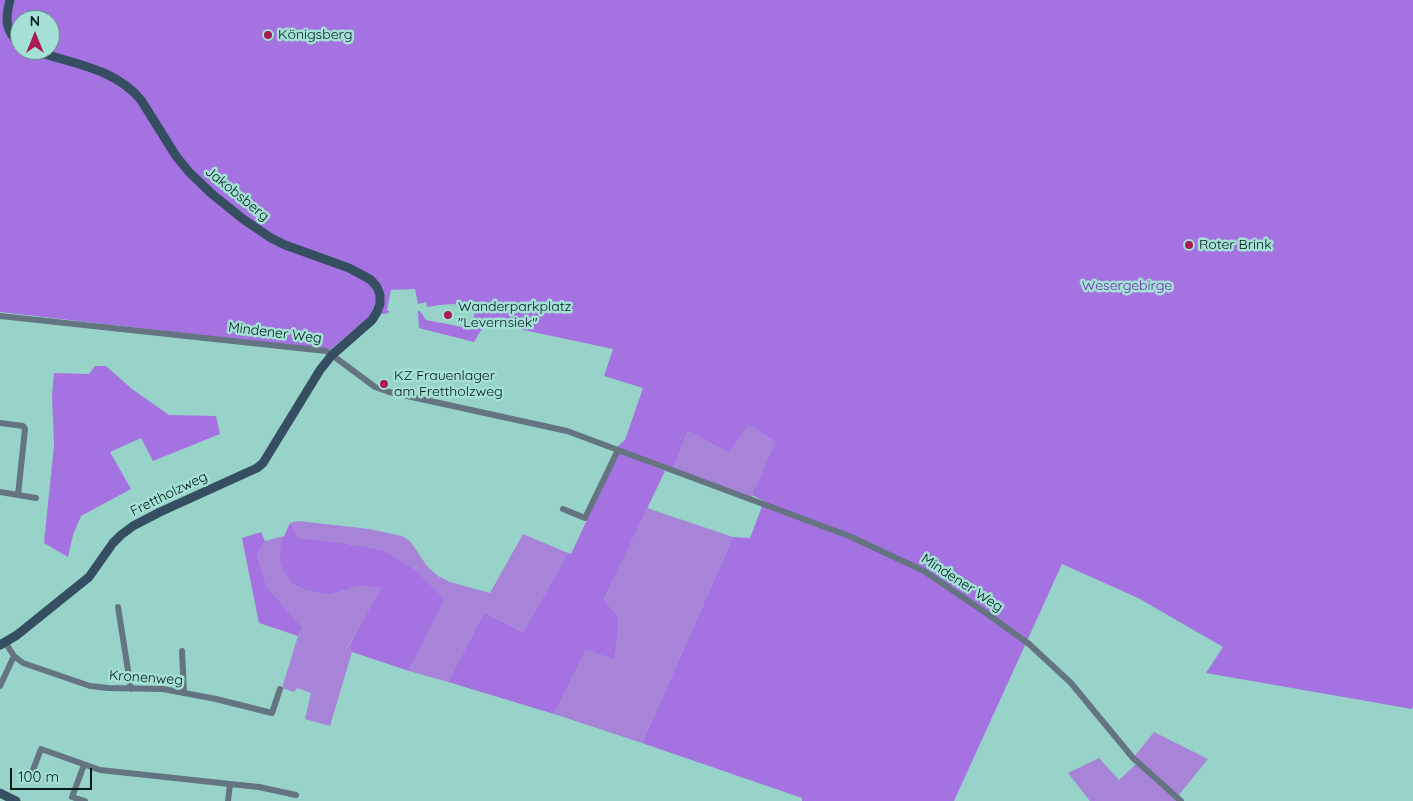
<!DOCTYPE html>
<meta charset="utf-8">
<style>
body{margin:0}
#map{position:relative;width:1413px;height:801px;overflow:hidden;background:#97d3c8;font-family:Quicksand,sans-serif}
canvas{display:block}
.north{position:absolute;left:10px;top:10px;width:50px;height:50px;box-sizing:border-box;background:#a4e0d5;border:1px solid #64928a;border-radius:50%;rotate:0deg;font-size:14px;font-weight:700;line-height:20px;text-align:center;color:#041c19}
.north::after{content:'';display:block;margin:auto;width:18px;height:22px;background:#aa1a56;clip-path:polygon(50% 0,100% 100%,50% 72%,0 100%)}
.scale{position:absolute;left:10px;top:768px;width:82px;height:22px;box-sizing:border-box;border:2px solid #041c19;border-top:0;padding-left:6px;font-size:15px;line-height:18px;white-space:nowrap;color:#041c19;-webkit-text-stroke:4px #a4e0d5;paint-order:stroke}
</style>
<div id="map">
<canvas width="1413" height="801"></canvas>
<div class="north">N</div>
<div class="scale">100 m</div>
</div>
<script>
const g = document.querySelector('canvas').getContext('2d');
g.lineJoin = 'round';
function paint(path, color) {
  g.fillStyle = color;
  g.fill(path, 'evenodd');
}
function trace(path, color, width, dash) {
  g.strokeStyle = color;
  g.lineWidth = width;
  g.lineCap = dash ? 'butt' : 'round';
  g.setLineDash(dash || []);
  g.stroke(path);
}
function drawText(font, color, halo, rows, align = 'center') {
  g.font = font + ' Quicksand,sans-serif';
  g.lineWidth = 5;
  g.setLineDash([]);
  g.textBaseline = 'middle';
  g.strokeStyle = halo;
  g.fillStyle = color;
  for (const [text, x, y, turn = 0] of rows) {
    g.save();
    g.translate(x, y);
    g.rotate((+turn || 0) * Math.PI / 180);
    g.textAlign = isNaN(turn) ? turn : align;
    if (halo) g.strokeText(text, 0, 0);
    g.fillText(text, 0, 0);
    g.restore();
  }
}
paint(new Path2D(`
 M 749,425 L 775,442 L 751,498 L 673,469 L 688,431 L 729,453 Z
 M 647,508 L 733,537 L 642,743 L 554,714 L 586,650 L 615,660 L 619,618 L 604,599 Z
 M 298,521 L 369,529 L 402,536 L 410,541 L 427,566 L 438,576 L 450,582 L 490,593 L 523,534 L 568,553 L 523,632 L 484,612 L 448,682 L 409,671 L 445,599 L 416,570 L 384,550 L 336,542 L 298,538 L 290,523 Z
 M 284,536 L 292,584 L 305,590 L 329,595 L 359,586 L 382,588 L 349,645 L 352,652 L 330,726 L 305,719 L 311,693 L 297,688 L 294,692 L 282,688 L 298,636 L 303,628 L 267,587 L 257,554 L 265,541 Z
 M 1154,732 L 1208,759 L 1178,796 L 1134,757 Z
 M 1099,758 L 1119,780 L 1136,764 L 1178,801 L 1090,801 L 1068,773 Z`), '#a884d8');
paint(new Path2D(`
 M 0,0 L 1413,0 L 1413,706 L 1412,709 L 1206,673 L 1223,647 L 1138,598 L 1062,564 L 954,801 L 802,801 L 802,798 L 642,743 L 733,537 L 750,538 L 764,501 L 752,495 L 775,442 L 749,425 L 729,453 L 688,431 L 673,469 L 617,447 L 625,440 L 643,388 L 604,376 L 613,349 L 486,322 L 474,342 L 419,328 L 418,311 L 420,311 L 426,320 L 468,328 L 473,322 L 475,309 C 457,302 446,304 427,307 L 426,302 L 418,304 L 415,289 L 391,290 L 387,310 L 390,312 L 384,314 L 373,312 L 370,316 L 330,350 L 0,312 ZM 20,20 L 50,20 L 50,50 L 20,50 Z
 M 95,366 L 106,366 L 132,389 L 169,415 L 216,416 L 220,434 L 153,461 L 141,438 L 110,452 L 131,489 L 81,516 L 73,535 L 68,557 L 44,543 L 54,445 L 52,397 L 54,373 L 89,374 Z
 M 619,452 L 665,471 L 604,599 L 619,618 L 615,660 L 586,650 L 554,714 L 448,682 L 484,612 L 523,632 L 568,553 L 571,554 Z
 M 290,523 L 299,538 L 336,542 L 384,550 L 416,570 L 445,599 L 409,671 L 352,652 L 349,646 L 381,588 L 359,586 L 329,595 L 305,590 L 292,584 L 280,564 L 281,543 Z
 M 261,532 L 265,541 L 257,554 L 267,587 L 303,628 L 298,636 L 259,623 L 242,538 Z`), '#a573e1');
trace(new Path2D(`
 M 0,316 L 326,351 L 332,355 L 375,387 L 389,392 L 567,431 L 849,536 L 924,571 L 986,613 L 1029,644 L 1071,683 L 1133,758 L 1181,801
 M 0,423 L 23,426 L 25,429 L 18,495
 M 0,492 L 36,498
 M 563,509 L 585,518 L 618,450
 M 118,607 L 131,689
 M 5,642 L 14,656 L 23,663 L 90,686 L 108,688 L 163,689 L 216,699 L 272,713 L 280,689
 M 182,651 L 184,693
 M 0,686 L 14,656
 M 84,765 L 72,797 L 85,801
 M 33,770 L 41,749 L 100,770 L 230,784
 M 228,801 L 230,784 L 259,787 L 296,795`), '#647481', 6);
trace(new Path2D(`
 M 10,0 C 5,19 5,31 20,44
 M 0,645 L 17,635 L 89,577 L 113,543 L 121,535 L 133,526 L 160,512 L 257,468 L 263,463 L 320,370 L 332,355 L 372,320 L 377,312 L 380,304 L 380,295 L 377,287 L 371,280 L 364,276 L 349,268 L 285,245 L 271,238 L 243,219 L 212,194 L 189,172 L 176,156 L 141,100 C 114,67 70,64 33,50
 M 0,793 L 16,801`), '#364e61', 9);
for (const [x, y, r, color] of [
 [268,35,5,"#aa1a56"],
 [1189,245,5,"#aa1a56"],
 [448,315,5,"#aa1a56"],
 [384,384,5,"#aa1a56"]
]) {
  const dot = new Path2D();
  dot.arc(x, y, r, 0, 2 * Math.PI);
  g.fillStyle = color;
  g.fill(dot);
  trace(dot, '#a4e0d5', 2);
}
drawText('14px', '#041c19', '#a4e0d5', [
 ["Königsberg",278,35],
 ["Roter Brink",1199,245],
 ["Wanderparkplatz",458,307],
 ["\"Levernsiek\"",458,323],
 ["KZ Frauenlager",394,376],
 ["am Frettholzweg",394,392]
], 'left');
drawText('14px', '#041c19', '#a4e0d5', [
 ["Jakobsberg",237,194,39],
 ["Mindener Weg",275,333,7],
 ["Frettholzweg",169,494,-26],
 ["Mindener Weg",962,583,33],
 ["Kronenweg",146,678,4]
]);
drawText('14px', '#6d2aac', '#a4e0d5', [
 ["Wesergebirge",1127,286]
]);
</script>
